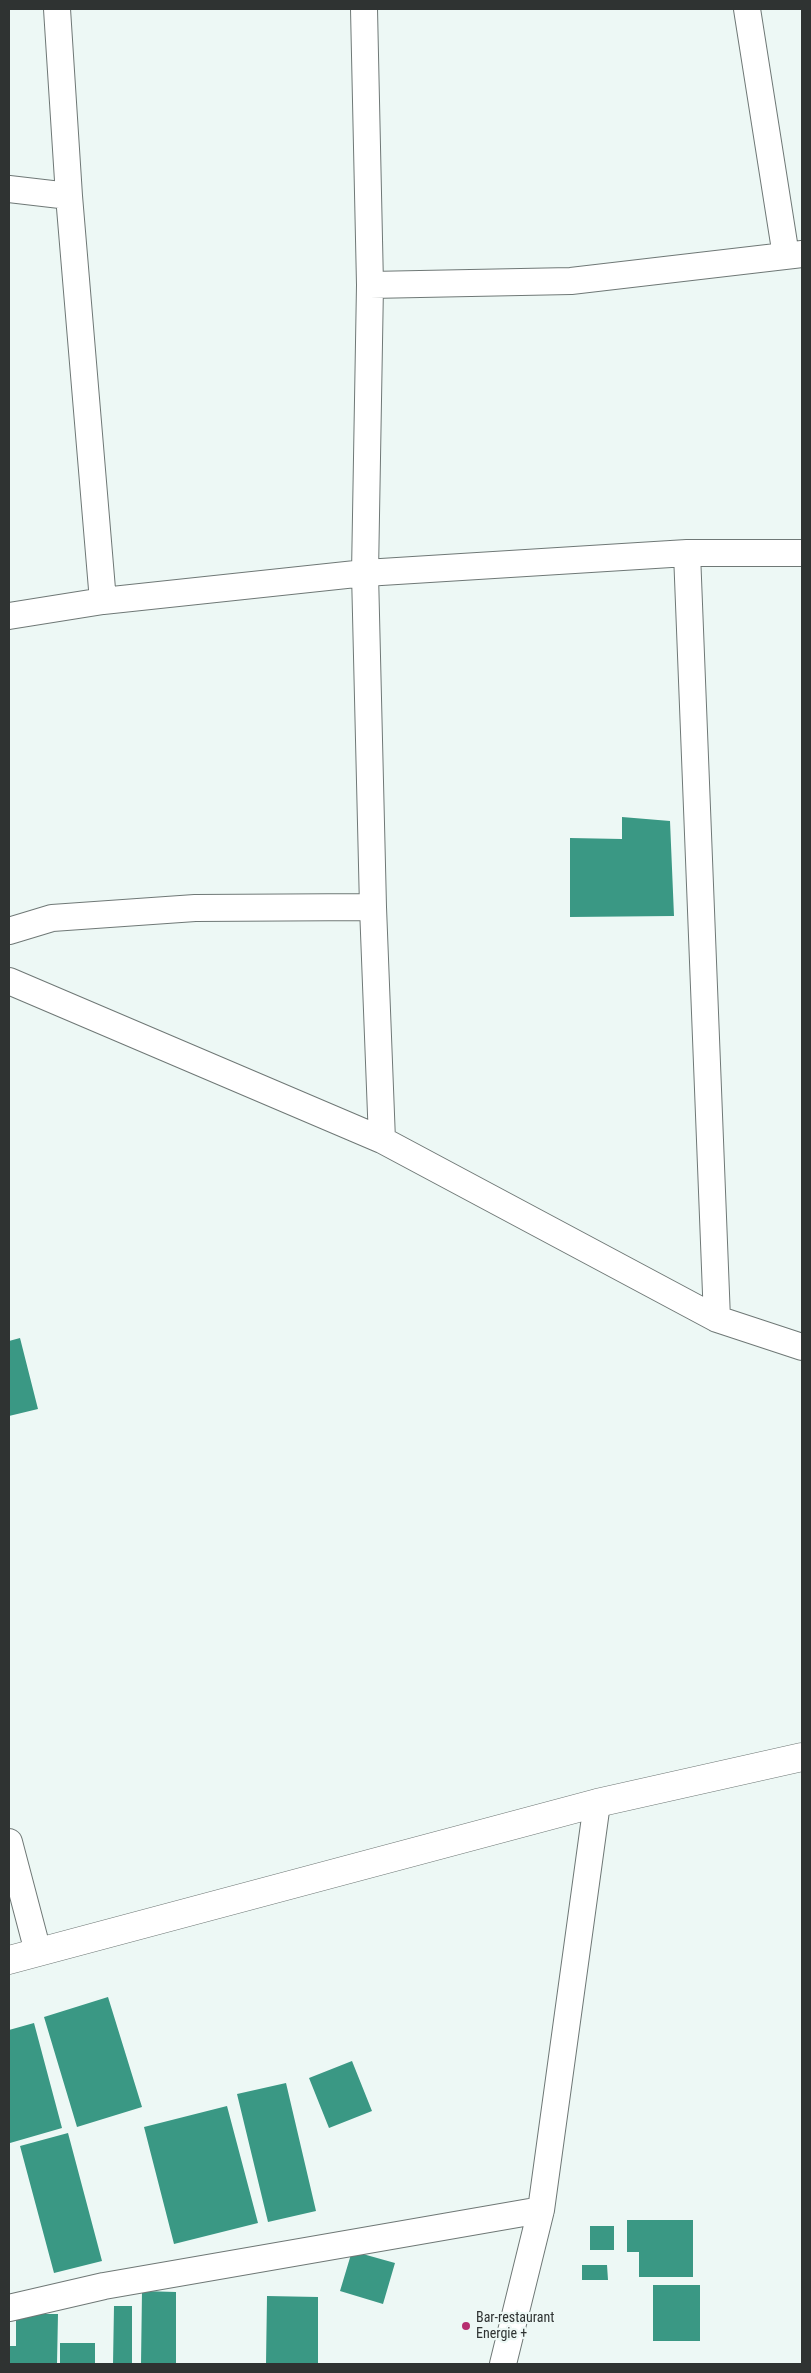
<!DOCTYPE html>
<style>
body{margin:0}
#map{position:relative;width:811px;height:2373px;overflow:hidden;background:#edf8f5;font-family:"Roboto Condensed",sans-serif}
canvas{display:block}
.frame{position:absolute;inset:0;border:10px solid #2f3332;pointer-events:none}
</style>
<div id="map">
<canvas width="811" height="2373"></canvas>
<div class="frame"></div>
</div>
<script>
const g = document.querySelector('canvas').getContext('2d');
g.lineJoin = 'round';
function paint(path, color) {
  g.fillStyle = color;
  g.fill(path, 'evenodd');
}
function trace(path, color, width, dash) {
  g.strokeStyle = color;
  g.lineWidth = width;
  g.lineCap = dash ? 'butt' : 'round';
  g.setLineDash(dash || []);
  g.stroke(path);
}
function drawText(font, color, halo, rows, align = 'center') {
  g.font = font + ' "Roboto Condensed",sans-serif';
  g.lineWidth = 4.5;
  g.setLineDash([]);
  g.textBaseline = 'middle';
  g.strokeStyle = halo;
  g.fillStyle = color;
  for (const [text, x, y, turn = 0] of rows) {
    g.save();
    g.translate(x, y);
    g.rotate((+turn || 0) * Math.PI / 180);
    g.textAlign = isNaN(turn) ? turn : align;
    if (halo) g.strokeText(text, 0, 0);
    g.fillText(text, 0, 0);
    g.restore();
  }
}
paint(new Path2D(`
 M 622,817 L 670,821 L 674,916 L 570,917 L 570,838 L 622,839 Z
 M 20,1338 L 38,1409 L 9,1416 L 9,1341 Z
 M 108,1997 L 142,2107 L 77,2127 L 44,2017 Z
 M 34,2023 L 62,2128 L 10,2143 L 9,2030 Z
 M 352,2061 L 372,2111 L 329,2128 L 309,2078 Z
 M 286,2083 L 316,2211 L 268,2222 L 237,2094 Z
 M 227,2106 L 258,2223 L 174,2244 L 144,2127 Z
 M 68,2133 L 102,2261 L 54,2273 L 20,2146 Z
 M 627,2220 L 693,2220 L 693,2277 L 639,2277 L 639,2252 L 627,2252 Z
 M 590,2226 L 614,2226 L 614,2250 L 590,2250 Z
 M 352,2251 L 395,2263 L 383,2304 L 340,2291 Z
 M 582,2265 L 607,2265 L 608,2280 L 582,2280 Z
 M 653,2285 L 700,2285 L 700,2341 L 653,2341 Z
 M 142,2291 L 176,2292 L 176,2364 L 141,2364 Z
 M 267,2296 L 318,2297 L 318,2364 L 266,2364 Z
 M 114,2306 L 132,2306 L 132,2364 L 113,2364 Z
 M 16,2314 L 58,2314 L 57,2364 L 9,2364 L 9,2346 L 16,2346 Z
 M 60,2343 L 95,2343 L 95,2364 L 60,2364 Z`), '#3a9884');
const street = new Path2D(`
 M 57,9 L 69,196 L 103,601
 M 364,9 L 370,285 L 365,573 L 373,907 L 382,1140
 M 747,9 L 786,256
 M 9,189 L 69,196
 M 370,285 L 571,281 L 802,254
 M 687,553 L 717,1319
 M 9,616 L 103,601 L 365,573 L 687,553 L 802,553
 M 9,931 L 52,918 L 195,908 L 373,907
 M 9,981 L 382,1140 L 717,1319 L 802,1347
 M 9,1842 L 38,1952
 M 9,2308 L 104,2286 L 541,2210
 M 503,2364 L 541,2210 L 597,1803`);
const secondary = new Path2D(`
 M 9,1960 L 597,1803 L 802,1757`);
trace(street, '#6f7876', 28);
trace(secondary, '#6f7876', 29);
trace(street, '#fff', 26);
trace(secondary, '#fff', 28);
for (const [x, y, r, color] of [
 [466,2326,5,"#b62e6f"]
]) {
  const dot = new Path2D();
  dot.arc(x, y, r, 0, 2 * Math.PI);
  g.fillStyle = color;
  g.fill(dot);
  trace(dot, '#edf8f5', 2);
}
drawText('14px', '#2f3332', '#edf8f5', [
 ["Bar-restaurant",476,2318],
 ["Energie +",476,2334]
], 'left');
</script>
